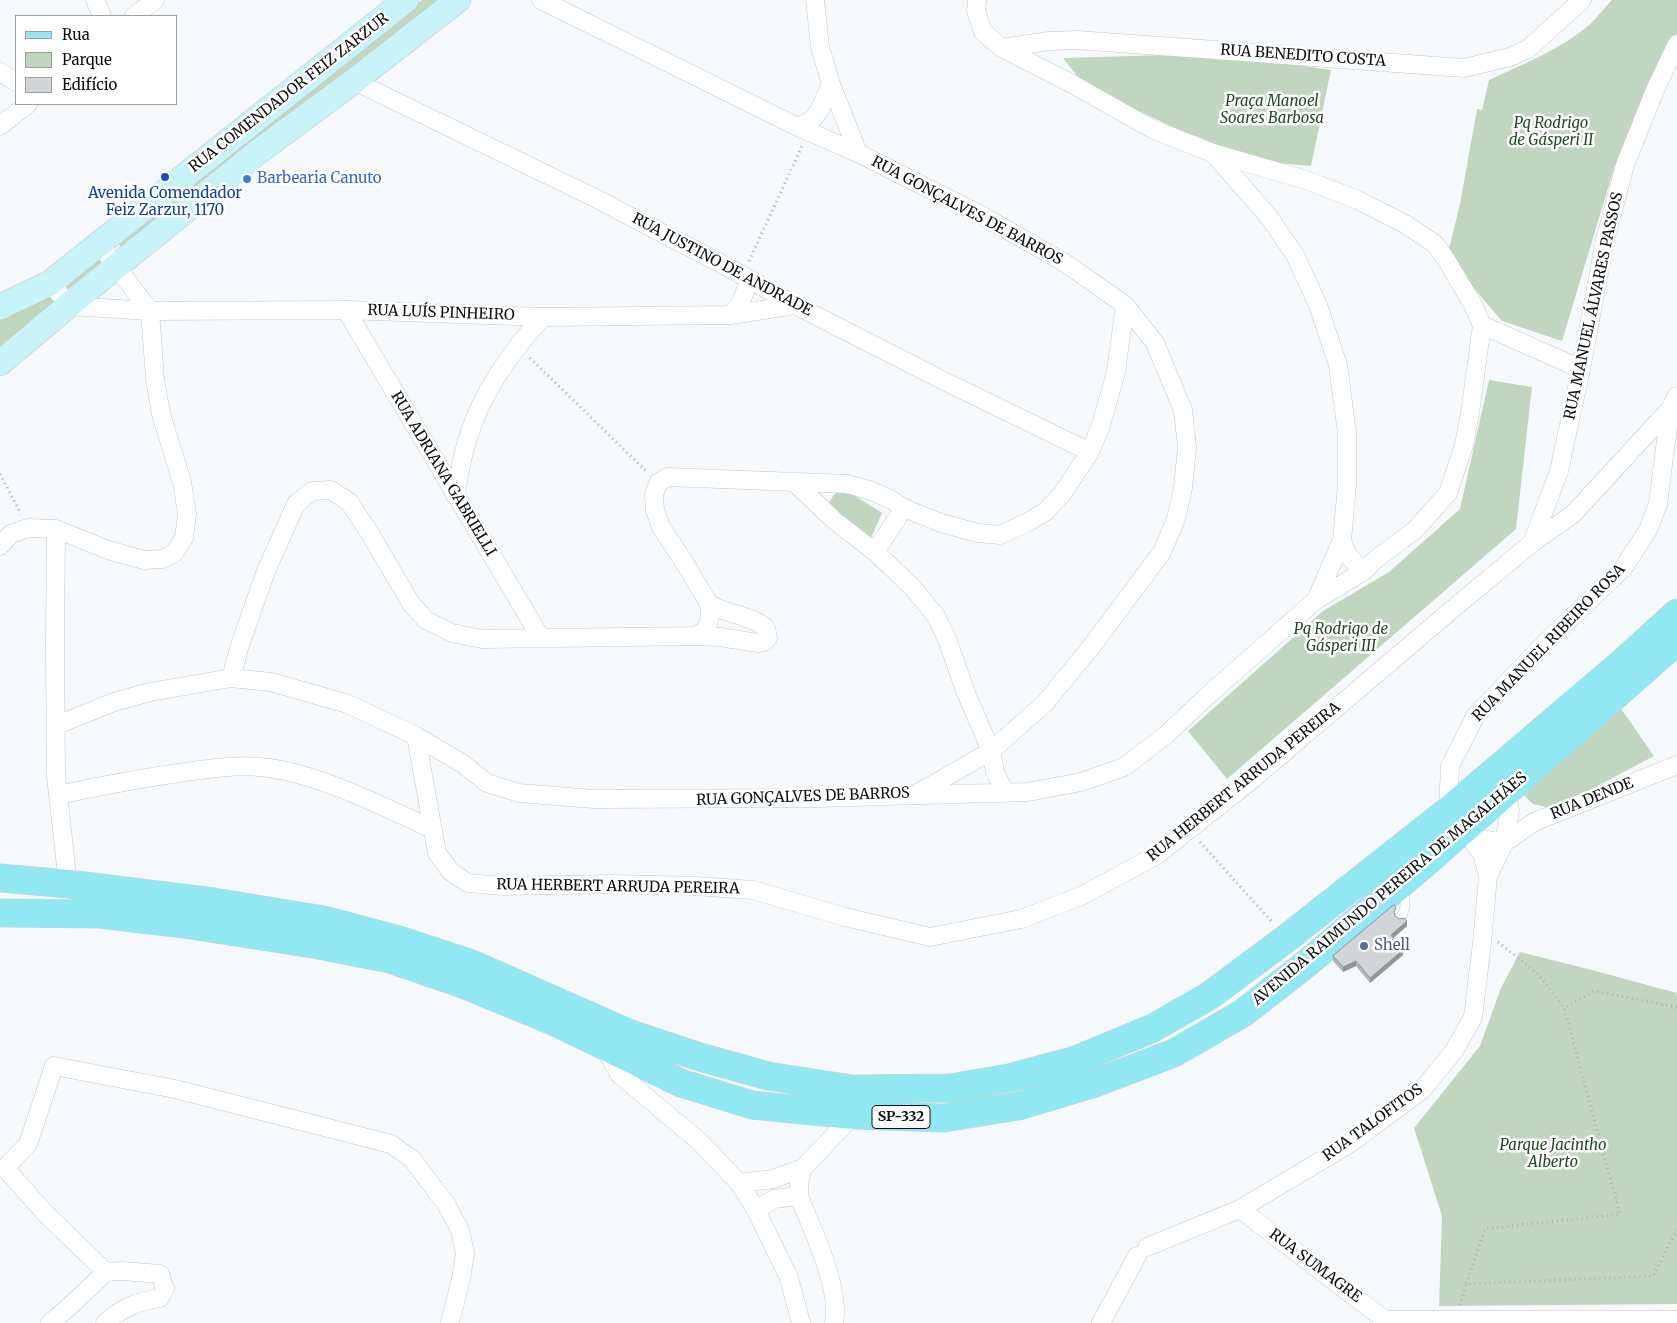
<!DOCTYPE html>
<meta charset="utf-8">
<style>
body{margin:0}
#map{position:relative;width:1677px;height:1323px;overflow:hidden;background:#f6f9fc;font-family:Merriweather,serif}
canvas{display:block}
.legend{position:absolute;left:15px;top:15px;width:162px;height:90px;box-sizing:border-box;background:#fff;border:1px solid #9e9f9f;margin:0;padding:6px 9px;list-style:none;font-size:15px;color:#0d0e0f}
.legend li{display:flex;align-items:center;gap:10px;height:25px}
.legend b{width:25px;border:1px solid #9e9f9f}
</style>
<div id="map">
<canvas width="1677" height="1323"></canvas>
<ul class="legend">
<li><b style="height:6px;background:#91e7f2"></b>Rua</li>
<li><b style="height:14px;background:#c0d6bf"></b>Parque</li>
<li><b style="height:14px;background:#d1d5d7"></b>Edifício</li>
</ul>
</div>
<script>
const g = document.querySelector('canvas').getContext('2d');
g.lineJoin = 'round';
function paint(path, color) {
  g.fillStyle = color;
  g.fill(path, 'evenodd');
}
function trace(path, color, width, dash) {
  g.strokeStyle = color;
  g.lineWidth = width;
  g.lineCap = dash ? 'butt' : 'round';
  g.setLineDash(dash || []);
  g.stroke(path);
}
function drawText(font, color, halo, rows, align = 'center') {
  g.font = font + ' Merriweather,serif';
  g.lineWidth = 5;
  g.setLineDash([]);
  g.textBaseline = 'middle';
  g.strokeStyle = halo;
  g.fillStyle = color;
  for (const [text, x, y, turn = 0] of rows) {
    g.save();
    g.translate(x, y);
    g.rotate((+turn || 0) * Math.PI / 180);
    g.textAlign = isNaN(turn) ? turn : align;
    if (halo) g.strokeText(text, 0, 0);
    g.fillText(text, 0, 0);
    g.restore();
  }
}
paint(new Path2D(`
 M 422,0 L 440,0 L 125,251 L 116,241 L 269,115 Z
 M 1612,0 L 1677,0 L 1677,34 L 1666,48 L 1615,165 L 1562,341 L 1502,321 L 1447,257 L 1460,204 L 1477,109 L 1482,110 L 1489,80 C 1521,65 1561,49 1588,26 C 1597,18 1604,8 1612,0 Z
 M 1166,55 L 1252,58 L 1331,70 L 1311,166 L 1276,163 L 1200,140 L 1084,85 L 1063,58 Z
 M 98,253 L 110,263 L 71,297 L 58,283 Z
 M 49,292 L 59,306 L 0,355 L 0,316 Z
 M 1489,380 L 1532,387 L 1516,529 L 1227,779 L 1188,731 L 1323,611 L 1389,572 L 1460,509 Z
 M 843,488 L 882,513 L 870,540 L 826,508 L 833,496 Z
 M 1615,700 L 1654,756 L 1554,809 L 1533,804 L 1523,794 Z
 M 1520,952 L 1588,969 L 1677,993 L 1677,1304 L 1439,1306 L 1442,1216 L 1414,1128 L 1480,1046 L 1501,988 Z`), '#c0d6bf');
const lane = new Path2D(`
 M 1400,918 C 1407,909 1406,898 1403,887`);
const street = new Path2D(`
 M 95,0 L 102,16
 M 541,0 L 798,127 L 858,153 L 981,215 L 1065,263 L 1125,305 L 1155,343 L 1183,410 L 1187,447 L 1183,488 L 1176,519 L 1162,552 L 1091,647 L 1045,703 L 991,751 L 918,793
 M 815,0 L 820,47 L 831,84 L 858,153
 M 134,16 L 155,0
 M 1002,48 L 1049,41 L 1077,40 L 1464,68 L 1510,57 L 1528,49 L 1582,0
 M 0,72 L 16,82
 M 354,81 L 595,198 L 735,271 L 795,305 L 944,381 L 1090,452
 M 0,126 L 28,104
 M 798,127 L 812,120 L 819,111 L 831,84
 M 1213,153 L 1269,217 L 1295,255 L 1318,305 L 1338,365 L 1347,433 L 1347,485 L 1342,540 L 1316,600
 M 99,244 L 150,311
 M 50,283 L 70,306 L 150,311 L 346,310 L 543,317 L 731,315 L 795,305
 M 346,310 L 541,638
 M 731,315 L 740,304 L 750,279
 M 1482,325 L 1581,369
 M 795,483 L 835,521 L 875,552 L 888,564 L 912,587 L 936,616 L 947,639 L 966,693 L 991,751 L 995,772 L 1005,793
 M 455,495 C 459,476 462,456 468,438 C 481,394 512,350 543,317
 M 56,529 L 55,647 L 56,776 L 68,884
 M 1342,540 C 1346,555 1352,561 1364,571
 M 1532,543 L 1559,471 L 1581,369 L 1605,240 L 1625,165 L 1655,90 L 1677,44
 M 0,546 L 11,534 L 28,528 L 56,529 L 108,550 L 144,560 L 163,559 L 174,553 L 184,538 L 187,514 L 182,482 L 161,414 L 155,379 L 150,311
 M 875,552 L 904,508
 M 696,636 L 719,637 L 758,643 L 764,642 L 768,638 L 766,628 C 750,615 726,614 709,604
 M 231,678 L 240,645 L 266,571 L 296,504 L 312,491 L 331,490 L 349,502 L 369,532 L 412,605 L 426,620 L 452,633 L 482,639 L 696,636 L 705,630 L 708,624 L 710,616 L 709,604 L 686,565 L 661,527 L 655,510 L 654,495 L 658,483 L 668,477 L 847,484 L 869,490 L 890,499 L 904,508 L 941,523 L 978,533 L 1000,535 L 1028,522 L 1045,512 L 1062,494 L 1090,452 L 1101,425 L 1116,372 L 1125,305
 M 57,725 L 114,702 L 150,692 L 231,678 L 271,682 L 348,704 L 416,736 L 463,764 L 487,783 L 519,793 L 594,799 L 815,798 L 1028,792 L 1081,782 L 1124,767 L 1166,735 L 1205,698 L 1316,600 L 1364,571 L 1376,559 L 1415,530 L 1448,493 L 1464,445 L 1470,413 L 1482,325 L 1472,303 L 1447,261 L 1435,244 L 1405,224 L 1358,200 L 1306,180 L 1213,153 L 1152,129 L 1074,85 L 1002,48 L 983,32 L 976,11 L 977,0
 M 416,736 L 437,853 L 451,872 L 468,883 L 503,886 L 612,884 L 695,886 L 753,890 L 845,917 L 930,937 L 1021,919 L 1081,896 L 1157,855 L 1254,778 L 1455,607 L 1532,543 L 1573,514 L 1670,409
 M 58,795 C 100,786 143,778 185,772 C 213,768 241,764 269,768 C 321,775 384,807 432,829
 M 1468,832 L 1483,839 L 1504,843 L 1510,811 L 1507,792
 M 1488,876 L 1504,843 L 1534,822 L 1677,765
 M 604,1047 L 620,1075 L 699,1141 L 739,1183 L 756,1210 L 789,1278 L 801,1323
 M 739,1183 L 773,1179 L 803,1168
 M 1240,1209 L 1389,1323
 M 756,1210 L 774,1199 L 799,1196
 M 1147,1247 L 1240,1209 L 1349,1144 L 1422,1090 L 1454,1051 L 1473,1017 L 1482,943 L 1488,876 L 1482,853 L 1448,811 L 1450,766 L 1476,715 L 1544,644 L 1624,567 L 1648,530 L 1658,504 L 1670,409 L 1677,396
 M 106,1272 L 46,1214 L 5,1168 L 28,1144 L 54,1066 L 175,1089 L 391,1144 L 412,1159 L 446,1204 L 460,1230 L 465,1253 L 461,1279 L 450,1323
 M 1385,1320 L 1677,1320
 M 50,1323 L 70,1306 L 106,1272 L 122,1271 L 160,1274 L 165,1289 L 160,1298 C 136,1302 123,1307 105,1323
 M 834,1323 C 841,1287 812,1230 799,1196 L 799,1183 L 803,1168 L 854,1115
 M 1101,1323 L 1137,1256`);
const secondary = new Path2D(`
 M 0,307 L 50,283 L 406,0
 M 0,363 L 81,295 L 258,152 L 354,81 L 458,0`);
const primary = new Path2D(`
 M 0,878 L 68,884 L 214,902 L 324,920 L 399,940 L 472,964 L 628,1033 L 700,1057 L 768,1076 L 852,1089 L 950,1088 L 1009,1078 L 1076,1060 L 1153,1028 L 1209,996 L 1287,938 L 1448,811 L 1622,663 L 1677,613
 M 0,913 L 99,914 L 184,924 L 319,945 L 390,959 L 463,984 L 553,1021 L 681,1083 L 752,1105 L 854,1115 L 944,1118 L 1018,1106 L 1095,1083 L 1174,1053 L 1243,1013 L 1306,964 L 1430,859 L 1677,641`);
trace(lane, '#c4c7c9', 10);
trace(street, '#c4c7c9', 19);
trace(secondary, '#c4c7c9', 26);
trace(primary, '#d3d4d4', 29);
trace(new Path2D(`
 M 749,261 L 802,146
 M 530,358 L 647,472
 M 0,474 L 21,514
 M 1200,842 L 1273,923
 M 1498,942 L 1538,974 L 1564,1008
 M 1677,1007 L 1594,991 L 1564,1008 L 1620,1214 L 1485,1229 L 1466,1284 L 1653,1276 L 1677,1229
 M 1460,1305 L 1466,1284`), '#adb0b2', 3, [1, 4]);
trace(lane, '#fff', 9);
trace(street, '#fff', 18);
trace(secondary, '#c8f3f8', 25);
trace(primary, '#91e7f2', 28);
paint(new Path2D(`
 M 1396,913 L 1395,916 L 1407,926 L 1393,938 L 1403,955 L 1370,983 L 1356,966 L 1343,972 L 1333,961 L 1333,956 Z`), '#b4b7b9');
paint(new Path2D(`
 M 1407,921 L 1407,926 L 1391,940 L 1391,935 Z
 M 1403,950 L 1403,955 L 1370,983 L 1370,978 Z
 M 1356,961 L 1356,966 L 1343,972 L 1343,967 Z`), '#929596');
const building = new Path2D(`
 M 1394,905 L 1396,908 L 1394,912 L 1395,916 L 1399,919 L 1404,918 L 1407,921 L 1391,935 L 1403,950 L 1370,978 L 1356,961 L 1343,967 L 1333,956 Z`);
paint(building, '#d1d5d7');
trace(building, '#929596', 1);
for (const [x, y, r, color] of [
 [165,177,5,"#1a4fb4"],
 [247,179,5,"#3f7fe0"],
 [1364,946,5,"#5c6f8a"]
]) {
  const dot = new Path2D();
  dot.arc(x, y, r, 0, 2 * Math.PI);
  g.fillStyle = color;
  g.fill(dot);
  trace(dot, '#fff', 2);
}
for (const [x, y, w] of [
 [901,1117,58]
]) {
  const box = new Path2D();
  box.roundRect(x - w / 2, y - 11.5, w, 23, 4);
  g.fillStyle = '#fff';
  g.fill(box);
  trace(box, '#0d0e0f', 1);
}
drawText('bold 14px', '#0d0e0f', null, [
 ["SP-332",901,1117]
]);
drawText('15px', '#0d0e0f', '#fff', [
 ["RUA BENEDITO COSTA",1303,56,4],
 ["RUA COMENDADOR FEIZ ZARZUR",289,93,-38],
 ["RUA GONÇALVES DE BARROS",967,211,28],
 ["RUA JUSTINO DE ANDRADE",722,265,28],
 ["RUA MANUEL ÁLVARES PASSOS",1594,306,-78],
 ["RUA LUÍS PINHEIRO",441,313,2],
 ["RUA ADRIANA GABRIELLI",443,474,59],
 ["RUA MANUEL RIBEIRO ROSA",1549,643,-46],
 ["RUA HERBERT ARRUDA PEREIRA",1244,782,-39],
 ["RUA GONÇALVES DE BARROS",803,797,-2],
 ["RUA DENDE",1592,799,-22],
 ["RUA HERBERT ARRUDA PEREIRA",618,887,1],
 ["AVENIDA RAIMUNDO PEREIRA DE MAGALHÃES",1390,889,-40],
 ["RUA TALOFITOS",1373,1123,-36],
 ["RUA SUMAGRE",1315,1266,37]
]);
drawText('italic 15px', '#1f4c20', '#fff', [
 ["Praça Manoel",1272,102],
 ["Soares Barbosa",1272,119],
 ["Pq Rodrigo",1551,124],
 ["de Gásperi II",1551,141],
 ["Pq Rodrigo de",1341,630],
 ["Gásperi III",1341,647],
 ["Parque Jacintho",1553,1146],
 ["Alberto",1553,1163]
]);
drawText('15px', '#366cbe', '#fff', [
 ["Barbearia Canuto",257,179]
], 'left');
drawText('15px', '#164399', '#fff', [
 ["Avenida Comendador",165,194],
 ["Feiz Zarzur, 1170",165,211]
]);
drawText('15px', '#4e5e75', '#fff', [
 ["Shell",1374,946]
], 'left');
</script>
